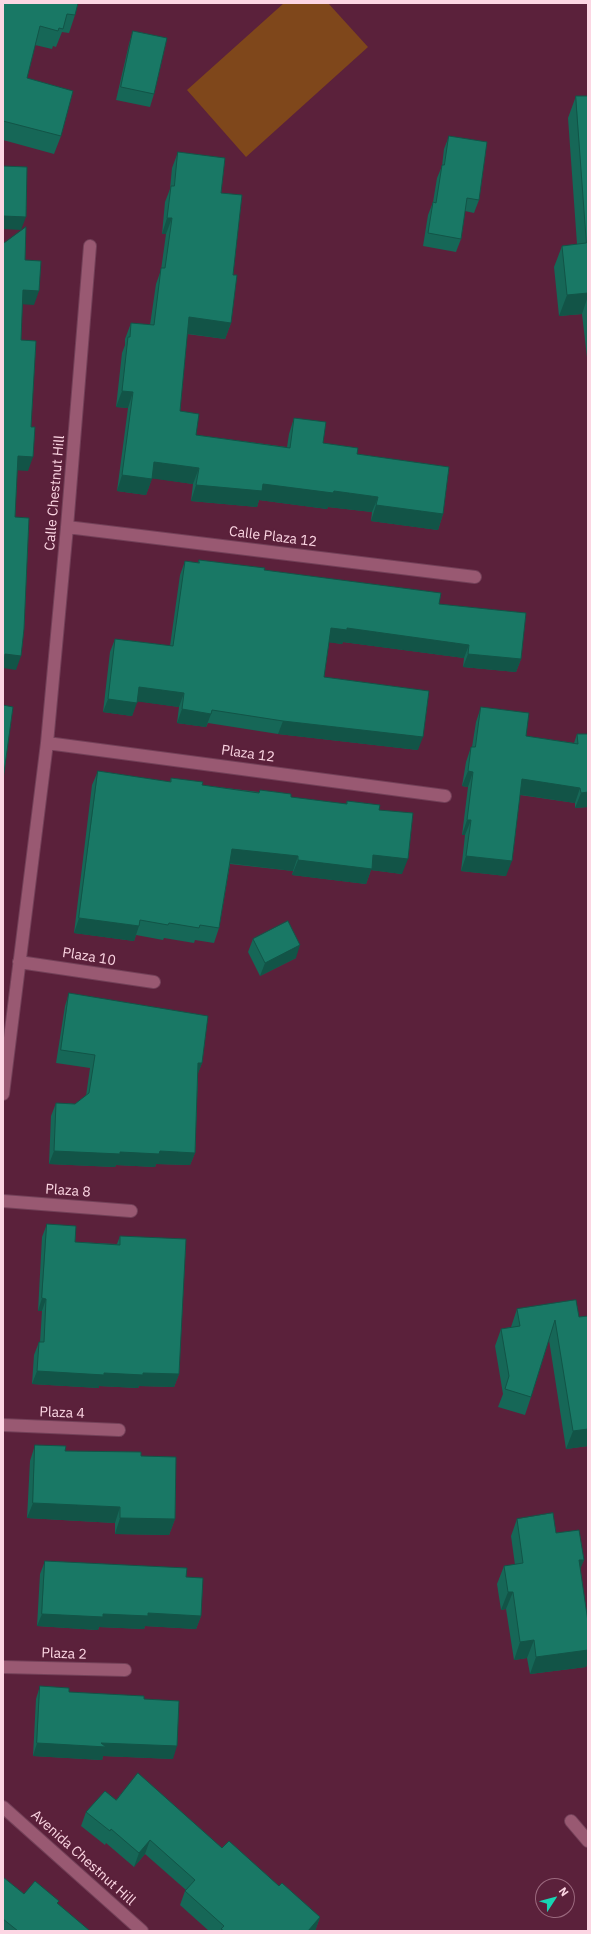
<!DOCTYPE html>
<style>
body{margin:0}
#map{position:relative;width:591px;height:1934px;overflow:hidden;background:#5b213b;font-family:"IBM Plex Sans",sans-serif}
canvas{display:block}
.frame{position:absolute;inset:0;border:4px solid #fcd6e3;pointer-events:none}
.north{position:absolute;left:535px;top:1878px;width:40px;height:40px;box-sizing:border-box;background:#5b213b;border:1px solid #9b697e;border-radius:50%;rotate:54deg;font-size:11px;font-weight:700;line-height:16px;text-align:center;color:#fcd6e3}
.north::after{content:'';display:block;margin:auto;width:14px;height:18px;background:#17d5b3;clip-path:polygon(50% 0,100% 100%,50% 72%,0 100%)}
</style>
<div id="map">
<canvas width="591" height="1934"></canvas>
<div class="frame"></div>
<div class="north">N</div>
</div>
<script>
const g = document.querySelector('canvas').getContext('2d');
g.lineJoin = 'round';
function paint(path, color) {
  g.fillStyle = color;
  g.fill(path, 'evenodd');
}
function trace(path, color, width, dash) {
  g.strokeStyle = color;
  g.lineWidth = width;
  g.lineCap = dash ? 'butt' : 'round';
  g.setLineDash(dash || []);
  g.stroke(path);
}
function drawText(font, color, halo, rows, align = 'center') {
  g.font = font + ' "IBM Plex Sans",sans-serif';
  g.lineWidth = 3.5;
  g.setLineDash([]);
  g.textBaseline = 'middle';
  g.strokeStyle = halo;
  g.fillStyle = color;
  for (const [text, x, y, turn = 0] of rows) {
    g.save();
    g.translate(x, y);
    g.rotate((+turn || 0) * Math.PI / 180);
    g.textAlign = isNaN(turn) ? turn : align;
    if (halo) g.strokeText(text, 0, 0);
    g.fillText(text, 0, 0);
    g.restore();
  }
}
paint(new Path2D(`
 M 284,3 L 328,3 L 368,47 L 246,157 L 187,90 Z`), '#7f471b');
const minor = new Path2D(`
 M 67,527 L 475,577
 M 47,743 L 445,796
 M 19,962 L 154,982
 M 3,1094 L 47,743 L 67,527 L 90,246
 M 3,1201 L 131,1211
 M 3,1425 L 119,1430
 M 3,1667 L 125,1670
 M 3,1807 L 142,1931
 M 571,1821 L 588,1841`);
trace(minor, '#734058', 14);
trace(minor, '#995972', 12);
paint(new Path2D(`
 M 3,3 L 78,3 L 75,15 L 69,33 L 62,32 L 56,47 L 53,46 L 52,49 L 35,45 L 27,78 L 61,136 L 54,154 L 3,140 Z
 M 133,31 L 154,94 L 150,107 L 116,100 L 129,44 Z
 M 576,96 L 588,96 L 588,366 L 582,314 L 559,316 L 554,267 L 562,246 L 577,244 L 568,118 Z
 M 449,136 L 479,200 L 474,213 L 465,211 L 461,239 L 456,252 L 423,246 L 428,215 L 433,202 L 437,178 L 442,166 L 444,149 Z
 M 178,152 L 221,193 L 233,275 L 231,323 L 225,339 L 187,334 L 180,411 L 196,435 L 287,447 L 289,434 L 294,418 L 323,443 L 357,454 L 443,514 L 438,530 L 371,521 L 372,512 L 328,507 L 327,509 L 259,500 L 257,507 L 191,501 L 193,484 L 152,478 L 146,495 L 117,491 L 128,408 L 116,407 L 122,353 L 125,345 L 125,339 L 131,323 L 150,325 L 156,284 L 161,270 L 166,234 L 162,234 L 165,202 L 170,189 L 172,168 Z
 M 199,560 L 264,570 L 439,604 L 521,659 L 516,672 L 463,667 L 464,658 L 343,642 L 342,644 L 329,642 L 324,677 L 418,750 L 278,734 L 208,723 L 206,727 L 177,723 L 179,707 L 137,701 L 132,716 L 103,712 L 110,652 L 115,639 L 170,646 L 180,575 L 185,561 L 198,563 Z
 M 481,707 L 526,736 L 574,743 L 577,734 L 588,734 L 588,807 L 575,808 L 575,803 L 520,795 L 506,876 L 461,871 L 465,835 L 462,835 L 468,787 L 462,786 L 466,762 L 471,747 L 472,747 L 476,722 Z
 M 98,771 L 170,782 L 171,778 L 202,785 L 259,792 L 260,790 L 291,797 L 346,804 L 347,801 L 379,810 L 402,874 L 371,870 L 366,884 L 292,875 L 293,871 L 230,864 L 219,928 L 214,943 L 195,940 L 194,943 L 164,938 L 163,940 L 136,935 L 134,941 L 74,933 L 92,785 Z
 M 253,939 L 296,958 L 260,976 L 248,952 Z
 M 69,993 L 202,1063 L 198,1073 L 195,1153 L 190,1165 L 156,1164 L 155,1167 L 116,1165 L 115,1167 L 49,1164 L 51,1116 L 56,1103 L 75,1104 L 86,1096 L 90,1068 L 56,1063 L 65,1006 Z
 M 47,1224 L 75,1242 L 117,1244 L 120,1236 L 179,1374 L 174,1387 L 139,1386 L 138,1388 L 99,1386 L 99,1388 L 32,1384 L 34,1355 L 39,1342 L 40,1342 L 42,1311 L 38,1311 L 42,1237 Z
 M 576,1300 L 588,1446 L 566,1449 L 549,1340 L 531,1397 L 525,1415 L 498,1407 L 503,1394 L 495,1346 L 501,1329 L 511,1327 L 517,1309 Z
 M 35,1445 L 65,1451 L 141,1456 L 175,1519 L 169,1535 L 115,1534 L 115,1523 L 27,1518 L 30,1461 Z
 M 517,1519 L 556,1533 L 584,1560 L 580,1568 L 588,1622 L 588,1661 L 586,1667 L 530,1674 L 527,1658 L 514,1660 L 506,1609 L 501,1610 L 497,1584 L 504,1566 L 515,1565 L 511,1536 Z
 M 45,1561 L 186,1577 L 201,1616 L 196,1629 L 145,1626 L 144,1629 L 99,1627 L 98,1630 L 37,1626 L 40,1574 Z
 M 40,1686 L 69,1692 L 144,1699 L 173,1759 L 103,1756 L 102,1760 L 33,1756 L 36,1699 Z
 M 116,1800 L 222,1848 L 279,1886 L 320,1917 L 315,1931 L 209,1931 L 180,1905 L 185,1891 L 186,1890 L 145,1854 L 134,1867 L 106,1843 L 105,1845 L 81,1826 L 86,1812 Z
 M 3,1877 L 24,1894 L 58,1904 L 90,1931 L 3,1931 Z`), '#166757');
paint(new Path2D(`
 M 3,216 L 26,217 L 21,230 L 3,229 Z
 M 167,218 L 172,218 L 166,234 L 162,234 Z
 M 23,290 L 39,291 L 34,305 L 18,304 Z
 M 588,293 L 588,296 L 582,314 L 559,316 L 567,295 Z
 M 189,317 L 231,323 L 225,339 L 183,333 Z
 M 122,391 L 133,392 L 128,408 L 116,407 Z
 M 18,456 L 33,457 L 28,471 L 12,470 Z
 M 154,462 L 199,468 L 193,484 L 149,478 Z
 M 122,475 L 152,479 L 146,495 L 117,491 Z
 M 263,484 L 334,491 L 378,497 L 372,512 L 328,507 L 327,509 L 259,500 L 257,507 L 191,501 L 196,485 Z
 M 376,505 L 443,514 L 438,530 L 371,521 Z
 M 331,628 L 347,628 L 469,645 L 464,658 L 343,642 L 342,644 L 326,642 Z
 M 5,654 L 21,656 L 16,670 L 3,668 Z
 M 468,654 L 521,659 L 516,672 L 463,667 Z
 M 139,687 L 184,693 L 179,707 L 134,701 Z
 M 108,699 L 137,703 L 132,716 L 103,712 Z
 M 182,709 L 211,714 L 206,727 L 177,723 Z
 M 283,721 L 423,737 L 418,750 L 278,734 Z
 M 468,771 L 473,772 L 468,787 L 462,786 Z
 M 522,779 L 580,788 L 575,803 L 516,794 Z
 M 588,792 L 588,807 L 575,808 L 581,793 Z
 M 467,820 L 471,820 L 465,835 L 462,835 Z
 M 232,849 L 298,856 L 293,871 L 227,863 Z
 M 373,855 L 408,859 L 402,874 L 371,870 L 366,884 L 292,875 L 298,860 Z
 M 466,856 L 512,861 L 506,876 L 461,871 Z
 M 79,918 L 139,926 L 134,941 L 74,933 Z
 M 300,945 L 296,958 L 260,976 L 265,963 Z
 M 198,1063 L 202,1063 L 197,1076 Z
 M 54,1151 L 160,1151 L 195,1153 L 190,1165 L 156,1164 L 155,1167 L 116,1165 L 115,1167 L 49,1164 Z
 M 42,1298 L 46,1299 L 42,1311 L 38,1311 Z
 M 37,1371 L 104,1373 L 143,1373 L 179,1374 L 174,1387 L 139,1386 L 138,1388 L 99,1386 L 99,1388 L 32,1384 Z
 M 588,1429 L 588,1446 L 566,1449 L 573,1431 Z
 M 33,1503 L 120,1507 L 115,1523 L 27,1518 Z
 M 120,1518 L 175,1519 L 169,1535 L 115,1534 Z
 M 579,1560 L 584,1560 L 577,1577 Z
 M 508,1592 L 513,1592 L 506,1609 L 501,1610 Z
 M 148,1613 L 201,1616 L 196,1629 L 145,1626 L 144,1629 L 99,1627 L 98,1630 L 37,1626 L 42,1614 Z
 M 534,1640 L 527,1658 L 514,1660 L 520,1642 Z
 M 588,1650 L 588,1661 L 586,1667 L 530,1674 L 536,1657 Z
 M 37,1743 L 101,1743 L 177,1746 L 173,1759 L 103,1756 L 102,1760 L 33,1756 Z
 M 150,1840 L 145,1854 L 134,1867 L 139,1853 Z
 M 320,1917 L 315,1931 L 308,1931 Z`), '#125447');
const building = new Path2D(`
 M 3,3 L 78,3 L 75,15 L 67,14 L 63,29 L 59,28 L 58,31 L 40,26 L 27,78 L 73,91 L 61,136 L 3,121 Z
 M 133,31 L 167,38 L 154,94 L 121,87 Z
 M 576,96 L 588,96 L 588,293 L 567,295 L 562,246 L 586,243 Z
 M 449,136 L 487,142 L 479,200 L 467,198 L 461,239 L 428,233 L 433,202 L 436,203 L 442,165 L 444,165 Z
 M 178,152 L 225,158 L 221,193 L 242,195 L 233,275 L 237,275 L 231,323 L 189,317 L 180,411 L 199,414 L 196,435 L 290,448 L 294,418 L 326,422 L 323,443 L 358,448 L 357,454 L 449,467 L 443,514 L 376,505 L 378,497 L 334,491 L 333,493 L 263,484 L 262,491 L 196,485 L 199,468 L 154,462 L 152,479 L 122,475 L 133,392 L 122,391 L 128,337 L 130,337 L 131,323 L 154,325 L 161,268 L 165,268 L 172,218 L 167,218 L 171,186 L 174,186 Z
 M 3,166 L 27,167 L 26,217 L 3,216 Z
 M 26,227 L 25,260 L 41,261 L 39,291 L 23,290 L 21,340 L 36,341 L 31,427 L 35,427 L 33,457 L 18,456 L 15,517 L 29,518 L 24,629 L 21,656 L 5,654 L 3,671 L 3,244 Z
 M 199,560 L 265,568 L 264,570 L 441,593 L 439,604 L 526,613 L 521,659 L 468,654 L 469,645 L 347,628 L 347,630 L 331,628 L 324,677 L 429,691 L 423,737 L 283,721 L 212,710 L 211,714 L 182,709 L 184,693 L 139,687 L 137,703 L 108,699 L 115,639 L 173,646 L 185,561 L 199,563 Z
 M 3,705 L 13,707 L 3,780 Z
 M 481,707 L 529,713 L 526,736 L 578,744 L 577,734 L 588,734 L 588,792 L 581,793 L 580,788 L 522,779 L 512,861 L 466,856 L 471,820 L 467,820 L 473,772 L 468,771 L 471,747 L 475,747 Z
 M 98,771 L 171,782 L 171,778 L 203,782 L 202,785 L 259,793 L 260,790 L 291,794 L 291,797 L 347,804 L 347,801 L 380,805 L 379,810 L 413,813 L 408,859 L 373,855 L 372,869 L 298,860 L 298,856 L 232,849 L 219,928 L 200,925 L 199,928 L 169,923 L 168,925 L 140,920 L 139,926 L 79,918 Z
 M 288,921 L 300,945 L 265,963 L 253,939 Z
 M 69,993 L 208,1016 L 202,1063 L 198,1063 L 195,1153 L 160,1151 L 159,1154 L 120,1152 L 120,1154 L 54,1151 L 56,1103 L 75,1104 L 89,1093 L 95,1055 L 61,1050 Z
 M 47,1224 L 76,1226 L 75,1242 L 120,1245 L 120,1236 L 186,1239 L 179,1374 L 143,1373 L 143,1375 L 104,1373 L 104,1375 L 37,1371 L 39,1342 L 44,1342 L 46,1299 L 42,1298 Z
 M 576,1300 L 579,1317 L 588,1316 L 588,1429 L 573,1431 L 555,1320 L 531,1397 L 505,1389 L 509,1376 L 501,1329 L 520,1326 L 517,1309 Z
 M 35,1445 L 66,1446 L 65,1451 L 141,1452 L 141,1456 L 176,1457 L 175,1519 L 120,1518 L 120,1507 L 33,1503 Z
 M 553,1513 L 556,1533 L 579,1530 L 584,1560 L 579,1560 L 588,1622 L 588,1650 L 536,1657 L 534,1640 L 520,1642 L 513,1592 L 508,1592 L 504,1566 L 523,1563 L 517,1519 Z
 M 45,1561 L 187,1568 L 186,1577 L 203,1578 L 201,1616 L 148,1613 L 148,1616 L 103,1614 L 103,1617 L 42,1614 Z
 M 40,1686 L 69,1688 L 69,1692 L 144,1696 L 144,1699 L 179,1701 L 177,1746 L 101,1743 L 106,1747 L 37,1743 Z
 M 138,1773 L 222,1848 L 229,1841 L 279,1886 L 282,1883 L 320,1917 L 308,1931 L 224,1931 L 221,1929 L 224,1926 L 185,1891 L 195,1880 L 150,1840 L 139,1853 L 111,1829 L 110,1831 L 86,1812 L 105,1791 L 116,1800 Z
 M 3,1877 L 24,1894 L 35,1881 L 59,1901 L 57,1903 L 90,1931 L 18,1931 L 3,1919 Z`);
paint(building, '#197865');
trace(building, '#125447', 1);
drawText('14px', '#fcd6e3', '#5b213b', [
 ["Calle Chestnut Hill",55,493,-85],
 ["Calle Plaza 12",273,537,7],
 ["Plaza 12",248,754,8],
 ["Plaza 10",89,957,9],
 ["Plaza 8",68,1191,4],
 ["Plaza 4",62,1413,2],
 ["Plaza 2",64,1654,2],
 ["Avenida Chestnut Hill",83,1858,42]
]);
</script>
